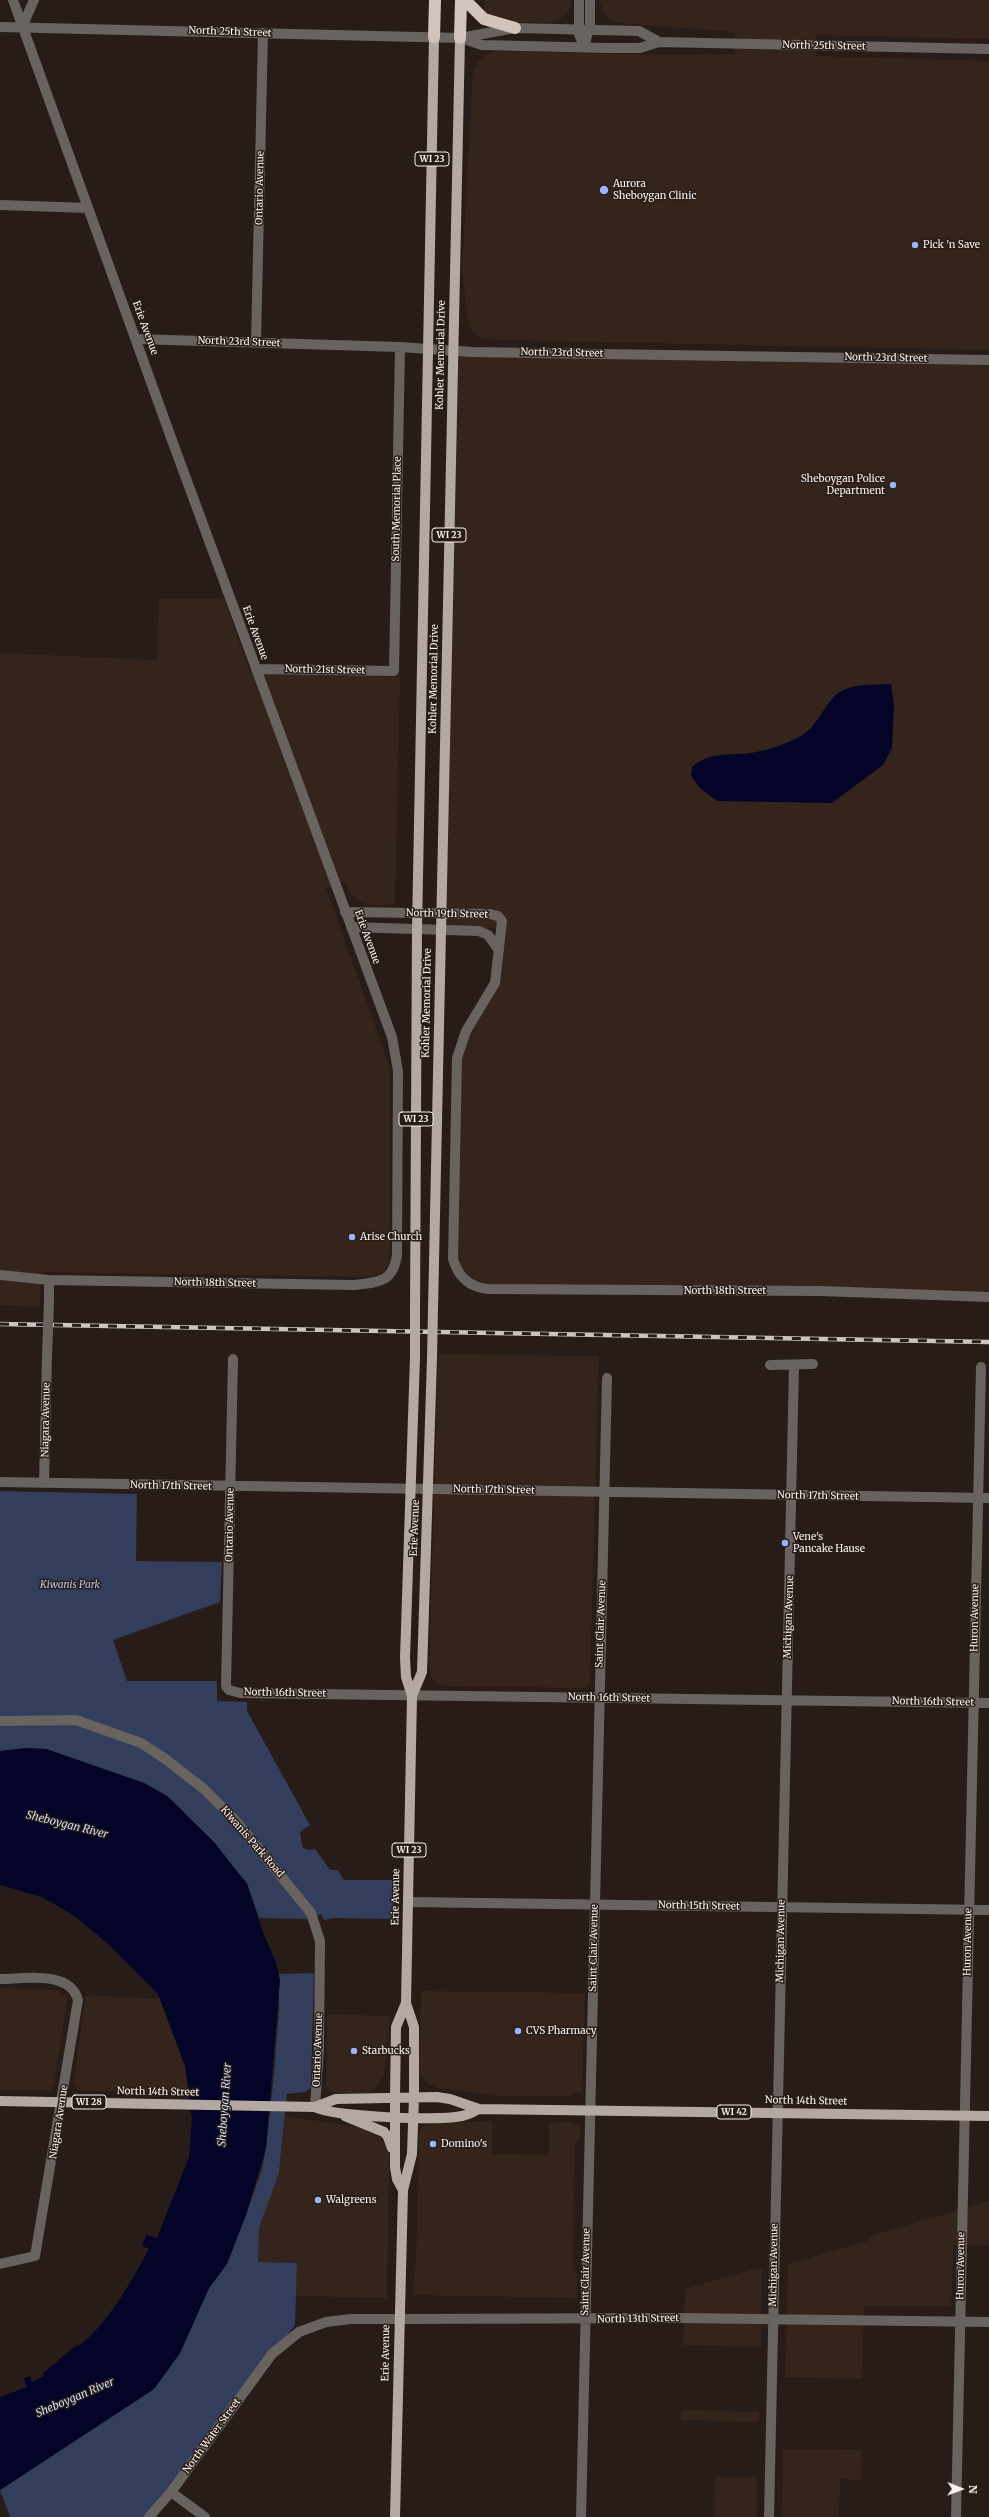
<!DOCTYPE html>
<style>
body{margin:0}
#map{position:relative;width:989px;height:2517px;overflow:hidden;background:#271c17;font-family:Merriweather,serif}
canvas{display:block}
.north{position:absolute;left:941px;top:2469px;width:40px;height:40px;-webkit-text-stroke:3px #271c17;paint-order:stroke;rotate:91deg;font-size:11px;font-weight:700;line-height:16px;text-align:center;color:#f9f1ed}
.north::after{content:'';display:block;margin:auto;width:14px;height:18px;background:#f9f1ed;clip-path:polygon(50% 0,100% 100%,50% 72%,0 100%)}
</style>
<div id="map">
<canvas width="989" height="2517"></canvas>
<div class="north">N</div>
</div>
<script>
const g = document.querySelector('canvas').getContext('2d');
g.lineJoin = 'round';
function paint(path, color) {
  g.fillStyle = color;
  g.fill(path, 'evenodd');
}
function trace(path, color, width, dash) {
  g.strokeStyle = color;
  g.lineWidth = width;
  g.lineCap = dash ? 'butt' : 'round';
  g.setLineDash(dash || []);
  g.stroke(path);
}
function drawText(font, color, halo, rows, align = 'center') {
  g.font = font + ' Merriweather,serif';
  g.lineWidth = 3;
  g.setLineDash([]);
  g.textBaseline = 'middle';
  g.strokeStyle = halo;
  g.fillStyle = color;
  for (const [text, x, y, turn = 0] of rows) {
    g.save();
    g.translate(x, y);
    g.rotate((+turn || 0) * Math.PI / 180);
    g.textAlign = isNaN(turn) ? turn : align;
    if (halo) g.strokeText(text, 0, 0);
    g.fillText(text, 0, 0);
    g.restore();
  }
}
paint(new Path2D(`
 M 485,0 L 572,0 L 570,8 L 563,17 L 550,22 L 506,22 L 484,13 Z
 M 598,0 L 989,0 L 989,39 L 816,35 L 816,56 L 989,61 L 989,350 L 497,340 L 480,338 L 475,334 L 471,330 L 467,316 L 462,270 L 473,71 L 480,59 L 491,52 L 503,51 L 656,55 L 735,54 L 735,32 L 617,23 L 608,19 Z
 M 454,351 L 989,360 L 989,1297 L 487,1289 L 455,1267 L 457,1058 L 491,991 L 497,928 L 441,929 Z
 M 159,599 L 224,599 L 250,673 L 400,677 L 395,904 L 373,906 L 360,902 L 354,897 L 345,882 L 326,888 L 390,1068 L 390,1262 L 382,1272 L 369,1277 L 41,1272 L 40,1307 L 0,1305 L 0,653 L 157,660 Z
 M 438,1354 L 599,1356 L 590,1679 L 588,1685 L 584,1688 L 446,1686 L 438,1684 L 431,1677 L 429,1666 Z
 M 0,1988 L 57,1990 L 66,1996 L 67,2003 L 54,2084 L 50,2090 L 0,2090 Z
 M 421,1991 L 585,1993 L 582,2092 L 569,2096 L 497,2096 L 437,2088 L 428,2084 L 421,2076 L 419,2067 Z
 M 86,1995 L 160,1999 L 185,2066 L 190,2093 L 81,2091 L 77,2089 L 74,2081 Z
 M 327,2014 L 390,2016 L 384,2076 L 375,2089 L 367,2093 L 340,2093 L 331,2092 L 326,2088 Z
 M 285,2116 L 366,2128 L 378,2134 L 385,2143 L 389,2154 L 387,2298 L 296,2296 L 296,2263 L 257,2262 L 259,2227 L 279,2173 Z
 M 492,2121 L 492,2154 L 549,2155 L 549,2123 L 572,2122 L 580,2128 L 580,2138 L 575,2145 L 573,2251 L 573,2268 L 577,2275 L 577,2298 L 412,2295 L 416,2263 L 419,2132 L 423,2126 L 429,2124 Z
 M 989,2201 L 989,2245 L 954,2245 L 951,2306 L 864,2306 L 862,2379 L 785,2377 L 788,2264 L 870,2240 L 870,2236 Z
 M 762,2267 L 761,2347 L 683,2345 L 685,2289 Z
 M 681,2410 L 759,2412 L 759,2422 L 681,2420 Z
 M 783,2449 L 862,2450 L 861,2480 L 840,2479 L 839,2517 L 782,2517 Z
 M 715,2477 L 757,2477 L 757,2517 L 714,2517 Z`), '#35241c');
paint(new Path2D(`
 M 0,1491 L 137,1494 L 136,1561 L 222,1562 L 220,1602 L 113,1640 L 127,1681 L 217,1681 L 217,1701 L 247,1702 L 247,1711 L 310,1825 L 300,1832 L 302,1847 L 307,1850 L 315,1849 L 330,1870 L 338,1870 L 344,1880 L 394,1880 L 393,1919 L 334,1918 L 324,1920 L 321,1914 L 307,1919 L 259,1918 L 247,1883 L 181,1809 L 167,1796 L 144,1783 L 46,1749 L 0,1751 Z
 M 314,1973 L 311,2087 L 306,2092 L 287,2094 L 279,2173 L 259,2228 L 258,2262 L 297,2263 L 295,2325 L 147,2517 L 10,2517 L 0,2490 L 154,2389 L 180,2353 L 209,2288 L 222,2271 L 246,2215 L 262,2169 L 266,2148 L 274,2074 L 279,2010 L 279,1974 Z`), '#333d5c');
paint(new Path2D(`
 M 891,684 L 894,706 L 892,748 L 883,765 L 832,803 L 717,801 L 700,788 L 691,776 L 692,767 C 710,751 728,756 750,753 C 766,751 784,745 799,737 C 817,728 823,706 837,694 C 851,683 874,685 891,684 Z
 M 25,1748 L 46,1749 L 144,1783 L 167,1796 L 214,1842 L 247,1884 L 264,1935 L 276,1962 L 280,1980 L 266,2148 L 246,2215 L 227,2264 L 209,2288 L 180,2353 L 154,2389 L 0,2490 L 0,2397 L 27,2387 L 24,2378 L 30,2376 L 32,2382 L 44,2376 L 43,2373 L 78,2344 L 79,2346 C 107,2325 133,2279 149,2249 L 142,2246 L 146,2235 L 157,2238 L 189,2157 L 192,2119 L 185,2066 L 158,1994 L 106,1942 L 73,1915 L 42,1897 L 0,1885 L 0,1751 Z`), '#030427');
trace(new Path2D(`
 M 579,0 L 579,34 L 584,47
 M 0,27 L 460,38 L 515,28 L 639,31 L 659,42
 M 22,27 L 34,0
 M 461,38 L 482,45 L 607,48 L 640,48 L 659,42 L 989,49
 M 584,47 L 590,25 L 590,0
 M 0,205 L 88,208
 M 136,339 L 400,347 L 472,352 L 989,360
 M 256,342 L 263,33
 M 256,669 L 394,671 L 400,347
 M 345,912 L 490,914 L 498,916 L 502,921 L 495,983 L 466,1031 L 457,1058 L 453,1259 C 458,1277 469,1287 488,1289 L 820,1291 L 989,1297
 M 351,927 L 479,931 L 488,935 L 499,950
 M 0,1275 L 49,1280 L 354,1285 C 378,1282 393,1283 397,1255 L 398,1071 L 392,1037 L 173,443 L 13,0
 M 49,1302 L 49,1280
 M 233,1359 L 226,1686 L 229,1690 L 240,1693 L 989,1703
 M 770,1365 L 813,1364
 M 0,1482 L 989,1498
 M 44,1483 L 47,1356
 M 0,1721 L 76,1720 L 141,1743 L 164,1758 L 204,1789 L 235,1820 L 276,1870 L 311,1913 L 320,1941 L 319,2047 L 315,2107
 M 408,1902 L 989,1910
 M 0,1979 C 24,1979 70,1970 78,2000 L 35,2256 L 0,2264
 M 171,2492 L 205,2517
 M 149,2517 L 171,2492 L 272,2354 L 299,2332 L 326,2322 L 351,2319 L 398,2319 L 679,2318 L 989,2322
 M 581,2517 L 607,1378
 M 769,2517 L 794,1365
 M 956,2517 L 981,1367`), '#696360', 10);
trace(new Path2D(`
 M 415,1308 L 417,929 L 434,37
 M 433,1309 L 460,38
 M 412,1696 L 422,1672 L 432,1358
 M 0,2101 L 315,2107 C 334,2117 439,2121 462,2116 C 468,2115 474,2111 479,2109
 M 315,2107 L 336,2099 L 437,2097 L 450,2099 L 479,2109 L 989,2116
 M 345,2116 L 384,2132 L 388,2137 L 392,2148
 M 403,2190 L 397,2179 L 395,2167 L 395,2097 L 396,2027 L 406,2003
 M 395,2517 L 403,2190 L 412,2154 L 414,2097 L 414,2027 L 406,2003 L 412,1696 L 406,1677 L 405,1658 L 415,1357`), '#b4a8a2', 10);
trace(new Path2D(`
 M 465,0 L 484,19 L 515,28
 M 434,37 L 435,0
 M 460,38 L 461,0`), '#d2c3bc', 12);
const rail = new Path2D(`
 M 0,1324 L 989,1342`);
trace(rail, '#ccc4c0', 4.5);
trace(rail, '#271c17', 3, [9]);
trace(new Path2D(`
 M 47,1356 L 49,1302`), '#696360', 10);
trace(new Path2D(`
 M 415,1357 L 415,1308
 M 432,1358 L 433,1309`), '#b4a8a2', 10);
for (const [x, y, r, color] of [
 [604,190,5,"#9db4fd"],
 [915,245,4,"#9db4fd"],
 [893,485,4,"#9db4fd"],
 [352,1237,4,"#9db4fd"],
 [785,1543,4,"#9db4fd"],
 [518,2031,4,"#9db4fd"],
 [354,2051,4,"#9db4fd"],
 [433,2144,4,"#9db4fd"],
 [318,2200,4,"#9db4fd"]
]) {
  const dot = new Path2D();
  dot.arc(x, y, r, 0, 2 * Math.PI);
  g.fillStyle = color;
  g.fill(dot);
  trace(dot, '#271c17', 1.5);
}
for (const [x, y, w] of [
 [432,159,34],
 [449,535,34],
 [416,1119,34],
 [409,1850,34],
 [89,2102,34],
 [734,2112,34]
]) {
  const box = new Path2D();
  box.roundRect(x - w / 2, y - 7, w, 14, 3);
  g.fillStyle = '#271c17';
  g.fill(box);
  trace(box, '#f9f1ed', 1);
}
drawText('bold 9px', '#f9f1ed', null, [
 ["WI 23",432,159],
 ["WI 23",449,535],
 ["WI 23",416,1119],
 ["WI 23",409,1850],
 ["WI 28",89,2102],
 ["WI 42",734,2112]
]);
drawText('10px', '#f9f1ed', '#271c17', [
 ["North 25th Street",230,32,2],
 ["North 25th Street",824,46,1],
 ["Ontario Avenue",260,188,-89],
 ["Erie Avenue",145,328,70],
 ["North 23rd Street",239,342,2],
 ["North 23rd Street",562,353,1],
 ["Kohler Memorial Drive",441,355,-89],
 ["North 23rd Street",886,358,1],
 ["South Memorial Place",397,509,-89],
 ["Erie Avenue",255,633,70],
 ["North 21st Street",325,670,1],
 ["Kohler Memorial Drive",434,679,-89],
 ["North 19th Street",447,914,1],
 ["Erie Avenue",367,937,70],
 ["Kohler Memorial Drive",427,1003,-89],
 ["North 18th Street",215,1283,1],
 ["North 18th Street",725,1291],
 ["Niagara Avenue",46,1420,-89],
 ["North 17th Street",171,1486,1],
 ["North 17th Street",494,1490,1],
 ["North 17th Street",818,1496,1],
 ["Ontario Avenue",230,1525,-89],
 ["Erie Avenue",415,1528,-88],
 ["Michigan Avenue",789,1617,-88],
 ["Huron Avenue",975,1618,-89],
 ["Saint Clair Avenue",601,1624,-88],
 ["North 16th Street",285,1693,1],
 ["North 16th Street",609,1698,1],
 ["North 16th Street",933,1702,1],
 ["Kiwanis Park Road",252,1842,49],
 ["Erie Avenue",396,1897,-89],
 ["North 15th Street",699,1906,1],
 ["Michigan Avenue",781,1941,-89],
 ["Huron Avenue",968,1942,-89],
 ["Saint Clair Avenue",594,1948,-89],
 ["Ontario Avenue",318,2050,-88],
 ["North 14th Street",158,2092,1],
 ["North 14th Street",806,2101,1],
 ["Niagara Avenue",59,2122,-81],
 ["Michigan Avenue",774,2265,-89],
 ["Huron Avenue",961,2266,-89],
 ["Saint Clair Avenue",586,2272,-89],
 ["North 13th Street",638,2319,-1],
 ["Erie Avenue",386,2353,-89],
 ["North Water Street",212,2436,-54]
]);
drawText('10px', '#f9f1ed', '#271c17', [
 ["Aurora",613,184],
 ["Sheboygan Clinic",613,196],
 ["Pick 'n Save",923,245],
 ["Sheboygan Police",885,479,"right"],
 ["Department",885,491,"right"],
 ["Arise Church",360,1237],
 ["Vene's",793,1537],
 ["Pancake Hause",793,1549],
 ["CVS Pharmacy",526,2031],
 ["Starbucks",362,2051],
 ["Domino's",441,2144],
 ["Walgreens",326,2200]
], 'left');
drawText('italic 10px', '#bac8f2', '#271c17', [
 ["Kiwanis Park",70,1585]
]);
drawText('italic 11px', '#d2dcf9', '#271c17', [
 ["Sheboygan River",67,1825,14],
 ["Sheboygan River",225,2105,-86],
 ["Sheboygan River",75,2398,-23]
]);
</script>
